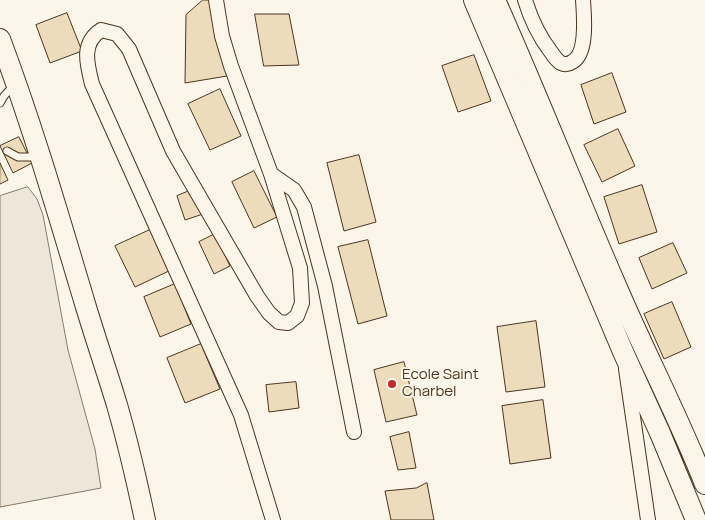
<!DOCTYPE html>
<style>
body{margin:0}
canvas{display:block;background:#fbf6e9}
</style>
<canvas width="705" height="520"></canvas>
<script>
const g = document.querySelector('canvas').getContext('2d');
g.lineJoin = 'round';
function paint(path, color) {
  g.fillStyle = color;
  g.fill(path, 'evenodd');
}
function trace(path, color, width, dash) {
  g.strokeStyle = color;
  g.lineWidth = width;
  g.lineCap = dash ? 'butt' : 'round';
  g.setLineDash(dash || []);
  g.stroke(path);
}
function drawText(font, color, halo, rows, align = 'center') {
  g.font = font + ' Manrope,sans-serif';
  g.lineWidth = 4;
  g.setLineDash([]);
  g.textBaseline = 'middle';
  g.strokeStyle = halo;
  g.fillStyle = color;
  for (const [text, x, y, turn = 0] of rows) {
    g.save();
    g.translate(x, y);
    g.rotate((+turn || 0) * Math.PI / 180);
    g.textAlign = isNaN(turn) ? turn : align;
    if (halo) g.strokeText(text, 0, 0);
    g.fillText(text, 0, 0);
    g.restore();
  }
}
const green = new Path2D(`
 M 28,187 L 37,199 L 43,215 L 68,350 L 95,449 L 101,488 L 0,507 L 0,196 Z`);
paint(green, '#ede6d9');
trace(green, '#887966', 1);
const building = new Path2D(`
 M 203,0 L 210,0 L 227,76 L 185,83 L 186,15 Z
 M 67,13 L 82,51 L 50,63 L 36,25 Z
 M 255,14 L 289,14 L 299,65 L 264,66 Z
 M 474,55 L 491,101 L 458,112 L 442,66 Z
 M 612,73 L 626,112 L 594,124 L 581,85 Z
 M 220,89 L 241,136 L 210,150 L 188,104 Z
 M 618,129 L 635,166 L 602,182 L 584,145 Z
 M 19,137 L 32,163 L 13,173 L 0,146 Z
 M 359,155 L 376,222 L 344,231 L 327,163 Z
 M 0,163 L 8,180 L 0,184 Z
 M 254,171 L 277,217 L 254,228 L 232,182 Z
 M 642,185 L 657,232 L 619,244 L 604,197 Z
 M 194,189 L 203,214 L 185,220 L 177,196 Z
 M 152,229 L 171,270 L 135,287 L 115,246 Z
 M 215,234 L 230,266 L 214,274 L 199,242 Z
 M 368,240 L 387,316 L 358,324 L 338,247 Z
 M 673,243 L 687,273 L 652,289 L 639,258 Z
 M 175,284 L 191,324 L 160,337 L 144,297 Z
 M 672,302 L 691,347 L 664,359 L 644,314 Z
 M 536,321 L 545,387 L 506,392 L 497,327 Z
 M 201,344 L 220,389 L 185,403 L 167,358 Z
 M 404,362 L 417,415 L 386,422 L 374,370 Z
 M 296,382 L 299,408 L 269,412 L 266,385 Z
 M 543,400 L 551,458 L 510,464 L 502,406 Z
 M 409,432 L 416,468 L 398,470 L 390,437 Z
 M 427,483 L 434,520 L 391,520 L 385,491 L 416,488 Z`);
paint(building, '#ecdcbc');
trace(building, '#4a3520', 1);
const service = new Path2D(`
 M 0,103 L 4,96 L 14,85
 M 7,151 L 18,157 L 38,157`);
const minor = new Path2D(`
 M 216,0 L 222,36 L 231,66 L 271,174 L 300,268 L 302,303 L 297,316 L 288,323 L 279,322 L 269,313 L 257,296 L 173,151 L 129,49 L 117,34 L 101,30 C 81,43 87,64 92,84 L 241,415 L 273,520
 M 525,0 C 531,20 538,35 551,52 C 554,56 557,61 561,63 C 565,65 569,64 572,62 C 588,54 584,15 583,0
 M 271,174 L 294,190 L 304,207 L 325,286 L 354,432
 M 626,369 L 648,520`);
const secondary = new Path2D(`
 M 474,0 L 624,354 L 660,433 L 696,520
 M 495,0 C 538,96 576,194 618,290 C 646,355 679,418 705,484
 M 0,39 C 33,127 59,217 86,307 C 96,340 107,372 117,405 C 128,443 137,482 145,520`);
trace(service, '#4a3520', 9);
trace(minor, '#4a3520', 16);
trace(secondary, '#4a3520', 22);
trace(service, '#fbf6e9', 7);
trace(minor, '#fbf6e9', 14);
trace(secondary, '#fbf6e9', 20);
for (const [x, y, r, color] of [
 [392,384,5,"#c62828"]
]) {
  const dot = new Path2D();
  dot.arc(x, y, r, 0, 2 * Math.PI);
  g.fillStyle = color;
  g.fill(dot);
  trace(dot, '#fbf6e9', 2);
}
drawText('15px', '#4a3520', '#fbf6e9', [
 ["Ecole Saint",402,375],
 ["Charbel",402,392]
], 'left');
</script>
